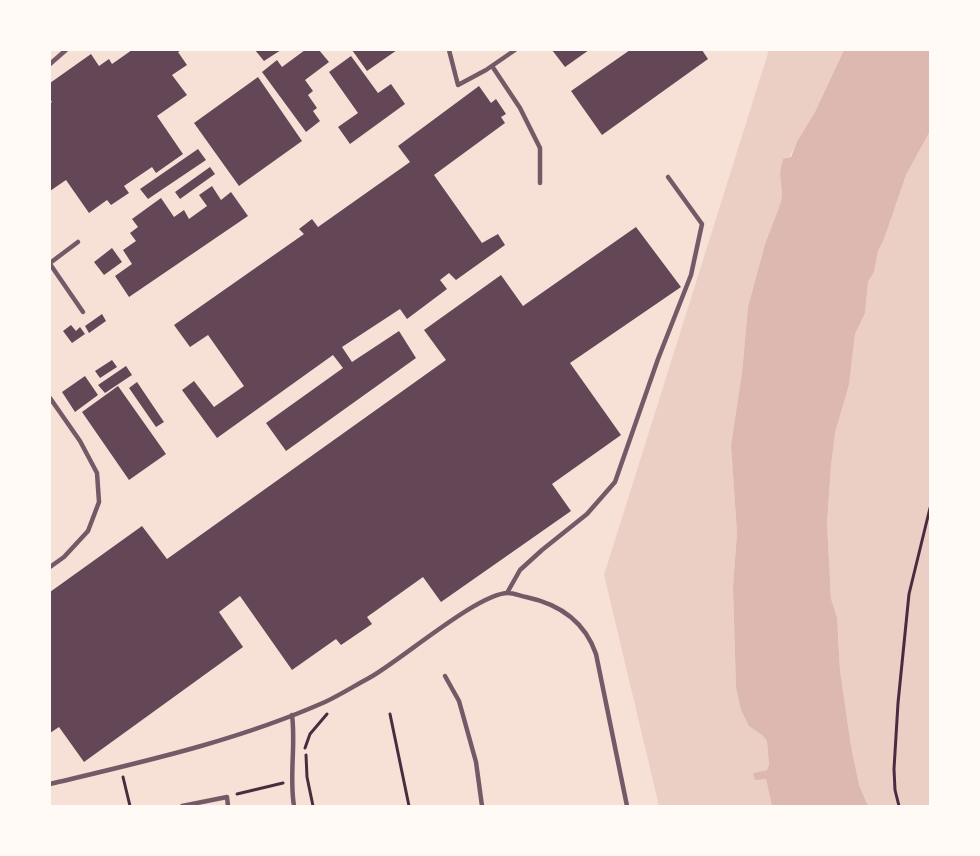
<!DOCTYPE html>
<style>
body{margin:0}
#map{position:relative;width:980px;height:856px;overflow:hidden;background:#f7e1d7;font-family:"Sofia Sans Condensed",sans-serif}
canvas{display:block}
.frame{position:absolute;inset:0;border:51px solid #fffaf5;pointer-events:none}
</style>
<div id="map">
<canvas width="980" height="856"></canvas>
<div class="frame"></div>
</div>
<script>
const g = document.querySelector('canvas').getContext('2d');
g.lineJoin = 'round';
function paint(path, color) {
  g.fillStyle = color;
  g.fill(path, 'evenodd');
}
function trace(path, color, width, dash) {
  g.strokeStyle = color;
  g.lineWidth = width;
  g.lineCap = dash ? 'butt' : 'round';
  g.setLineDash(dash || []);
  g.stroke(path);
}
paint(new Path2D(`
 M 769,50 L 844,50 L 815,112 L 780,173 L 782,194 L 781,202 L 765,244 L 748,307 L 742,373 L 731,445 L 737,533 L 733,587 L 736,688 L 741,710 L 750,726 L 762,735 L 767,741 L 769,765 L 767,770 L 754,773 L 766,779 L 772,806 L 659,806 L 604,575 Z
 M 930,131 L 930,806 L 868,806 L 859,785 L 851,746 L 840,671 L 838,634 L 831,599 L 827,523 L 831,466 L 835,433 L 849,385 L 855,334 L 865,313 L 868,282 L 874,272 L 878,251 L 884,239 L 906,175 Z`), '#ebcfc5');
paint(new Path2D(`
 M 844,50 L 930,50 L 930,131 L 906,175 L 884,239 L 878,251 L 874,272 L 868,282 L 865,313 L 855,334 L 849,385 L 835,433 L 831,466 L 827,523 L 831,599 L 837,618 L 840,671 L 851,746 L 859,785 L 868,806 L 772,806 L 766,779 L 755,780 L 753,773 L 767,770 L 769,765 L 767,741 L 762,735 L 749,726 L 741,710 L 736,688 L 733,587 L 737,533 L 731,445 L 742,373 L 748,307 L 765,244 L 781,202 L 782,194 L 780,173 L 783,159 L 791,157 L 797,142 L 815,112 Z`), '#dcb8b0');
paint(new Path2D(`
 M 132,50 L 182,50 L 178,52 L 187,65 L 172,75 L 187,95 L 157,116 L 183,154 L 156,173 L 152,167 L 124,186 L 129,193 L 111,205 L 107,200 L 89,213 L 66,180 L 50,191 L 50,103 L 52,102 L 50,99 L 50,83 L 91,54 L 99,66 L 109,59 L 112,64 Z
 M 255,50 L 281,50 L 264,61 Z
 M 305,50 L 319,50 L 329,62 L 305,80 L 313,91 L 308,95 L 317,108 L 313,111 L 320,121 L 306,132 L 262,72 L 277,60 L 282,67 Z
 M 352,50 L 397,50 L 367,71 Z
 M 552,50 L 589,50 L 565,67 Z
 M 630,50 L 702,50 L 708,59 L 602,135 L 571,91 Z
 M 351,56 L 378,93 L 391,84 L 405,104 L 350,144 L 338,127 L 358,113 L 329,72 Z
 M 258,77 L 302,141 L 239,186 L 194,123 Z
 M 479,86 L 491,103 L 496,99 L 506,114 L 501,117 L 505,123 L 434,175 L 482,243 L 498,234 L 505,245 L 456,280 L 449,273 L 440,280 L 447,289 L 407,319 L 400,309 L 342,347 L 352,362 L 399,331 L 416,358 L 286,451 L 266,423 L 343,368 L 333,355 L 217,438 L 182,390 L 194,381 L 214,407 L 244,386 L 208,335 L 190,347 L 174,325 L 304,234 L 299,229 L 312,219 L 318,227 L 410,162 L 398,146 Z
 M 198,149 L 206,160 L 148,199 L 140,189 Z
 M 210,167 L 215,174 L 180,199 L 175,192 Z
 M 212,186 L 221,200 L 231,192 L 248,216 L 129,297 L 115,276 L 132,264 L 123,250 L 136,241 L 130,233 L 138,227 L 132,219 L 161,198 L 174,217 L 184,210 L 189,219 L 207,206 L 199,195 Z
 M 636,227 L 681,287 L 570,363 L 621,435 L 552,484 L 571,511 L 441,602 L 423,577 L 367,617 L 372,624 L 341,645 L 336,639 L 292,670 L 240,596 L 219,612 L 243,647 L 84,762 L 59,727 L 50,733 L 50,592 L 142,526 L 167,559 L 446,360 L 424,330 L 501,275 L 523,306 Z
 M 112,248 L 122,262 L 104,275 L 94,262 Z
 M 102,314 L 106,321 L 89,333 L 85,326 Z
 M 71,325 L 76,331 L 80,327 L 85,334 L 72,343 L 63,331 Z
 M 112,360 L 117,367 L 100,378 L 95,371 Z
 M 126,366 L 132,375 L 105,393 L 98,385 Z
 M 85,376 L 98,395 L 75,412 L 62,392 Z
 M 137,382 L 164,422 L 156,427 L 129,388 Z
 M 118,386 L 166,454 L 129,480 L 82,412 Z`), '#644757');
trace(new Path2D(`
 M 390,714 L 409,806
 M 305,748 L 310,734 L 327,714
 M 306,755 L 307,777 L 313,806
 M 123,777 L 130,806
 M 237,794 L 283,783
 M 899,806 L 895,790 L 894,769 L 898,703 L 909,594 L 930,508`), '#4a2c40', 3);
trace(new Path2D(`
 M 449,50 L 458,85 L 486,70 L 515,50
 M 50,64 L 66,50
 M 492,66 L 520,108 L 540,148 L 540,183
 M 50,263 L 78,242
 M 50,264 L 83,312
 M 50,398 L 80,441 L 97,473 L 99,502 L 88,531 L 64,557 L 50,567
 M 507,593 L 520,570 L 542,550 L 587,514 L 615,482 L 658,359 L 691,275 L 702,224 L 668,177
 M 445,676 L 459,701 L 476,762 L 482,806
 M 292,715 C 296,745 289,776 294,806
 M 50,784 C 142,762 237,741 325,702 C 340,695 354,686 369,678 C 400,661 478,593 508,593 C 514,593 520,596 526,597 C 559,604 585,622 596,654 L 627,806
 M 182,806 L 227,797 L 228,806`), '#755966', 4.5);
</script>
